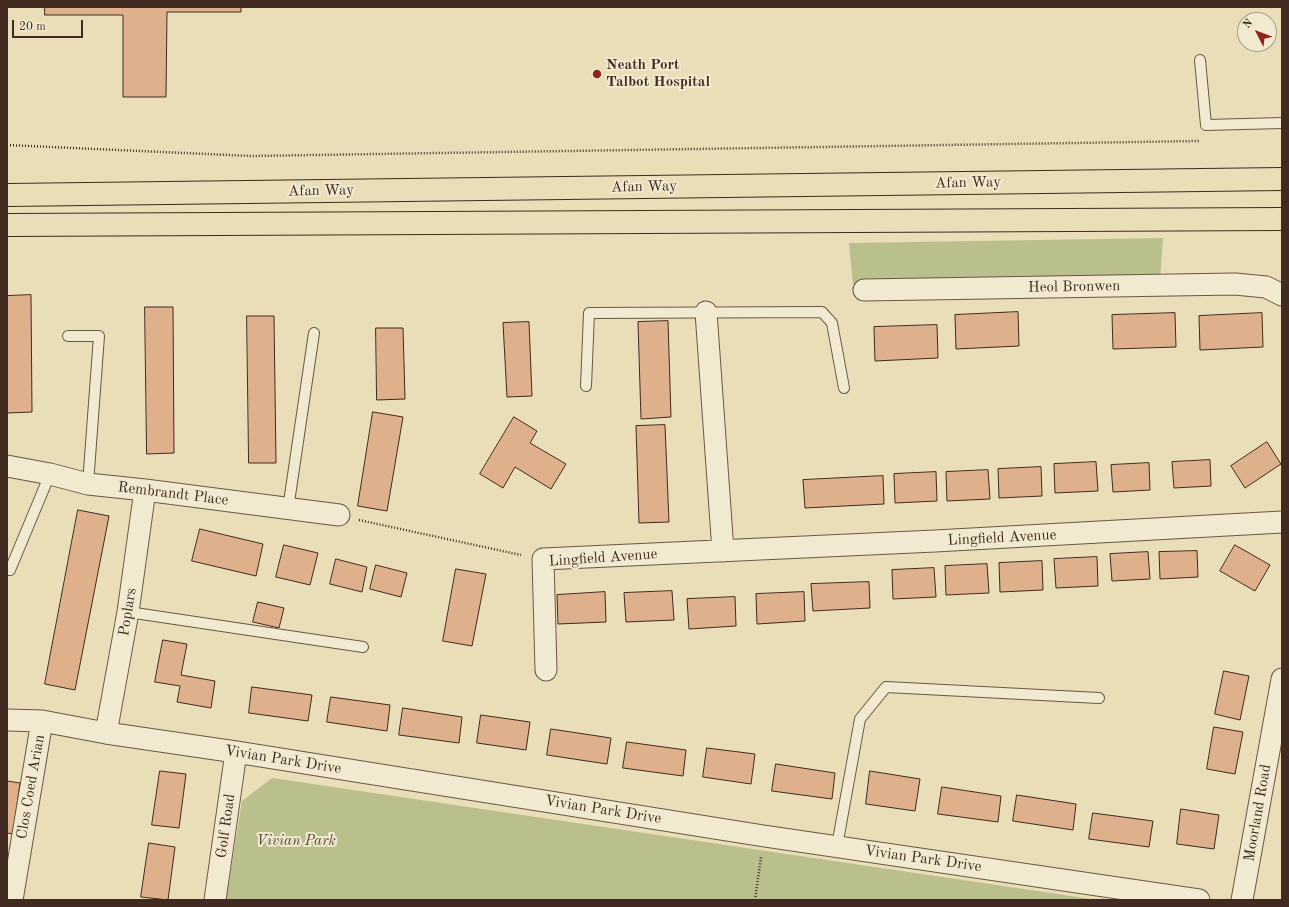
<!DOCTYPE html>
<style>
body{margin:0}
#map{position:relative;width:1289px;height:907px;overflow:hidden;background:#e9deb7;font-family:"Old Standard TT",serif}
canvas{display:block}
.frame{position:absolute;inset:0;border:8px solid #412a1f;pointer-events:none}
.north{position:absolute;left:1237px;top:12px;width:40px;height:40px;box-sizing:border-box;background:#f1ead0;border:1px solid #ab9d89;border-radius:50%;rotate:312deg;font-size:11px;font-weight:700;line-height:16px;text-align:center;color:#412a1f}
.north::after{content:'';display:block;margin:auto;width:14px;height:18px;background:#8f2418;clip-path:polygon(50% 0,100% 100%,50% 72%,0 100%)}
.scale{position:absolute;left:12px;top:20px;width:71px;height:18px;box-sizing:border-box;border:2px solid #412a1f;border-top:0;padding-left:5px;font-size:12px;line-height:14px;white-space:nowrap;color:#412a1f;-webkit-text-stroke:3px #f1ead0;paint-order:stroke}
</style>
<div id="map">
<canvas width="1289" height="907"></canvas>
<div class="frame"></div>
<div class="north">N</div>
<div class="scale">20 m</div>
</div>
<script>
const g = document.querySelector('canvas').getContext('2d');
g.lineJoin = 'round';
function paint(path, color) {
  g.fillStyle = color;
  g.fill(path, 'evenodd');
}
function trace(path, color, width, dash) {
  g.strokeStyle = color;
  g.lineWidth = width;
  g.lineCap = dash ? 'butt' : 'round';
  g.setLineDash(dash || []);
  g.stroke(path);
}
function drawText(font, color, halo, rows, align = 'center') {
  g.font = font + ' "Old Standard TT",serif';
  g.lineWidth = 4;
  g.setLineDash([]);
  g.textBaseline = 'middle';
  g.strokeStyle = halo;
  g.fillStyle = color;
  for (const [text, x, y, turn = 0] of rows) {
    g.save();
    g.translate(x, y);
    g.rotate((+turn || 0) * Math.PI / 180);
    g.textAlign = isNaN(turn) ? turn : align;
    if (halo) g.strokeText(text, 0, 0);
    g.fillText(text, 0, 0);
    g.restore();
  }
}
paint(new Path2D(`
 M 1163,238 L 1160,280 L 853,284 L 849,243 Z
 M 272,778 L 1098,900 L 226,900 L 242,801 Z`), '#b9c08c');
const building = new Path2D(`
 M 45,7 L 241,7 L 241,12 L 167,12 L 166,97 L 123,97 L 123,15 L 45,15 Z
 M 31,295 L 32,412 L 7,413 L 7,296 Z
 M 145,307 L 173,307 L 174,453 L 147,454 Z
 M 1018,312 L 1019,346 L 956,349 L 955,315 Z
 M 1175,313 L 1176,347 L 1113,349 L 1112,315 Z
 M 1262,313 L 1263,347 L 1200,350 L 1199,316 Z
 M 247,316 L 274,316 L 276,463 L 249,463 Z
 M 668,321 L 671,417 L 641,419 L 638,322 Z
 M 529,322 L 532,396 L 507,397 L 503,323 Z
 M 937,325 L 938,358 L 875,361 L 874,327 Z
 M 376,328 L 403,328 L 405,399 L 377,400 Z
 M 373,412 L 403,417 L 387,511 L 358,506 Z
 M 514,417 L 537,431 L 530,443 L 566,464 L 551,489 L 515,467 L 503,488 L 480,474 Z
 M 665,425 L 669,522 L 639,523 L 636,426 Z
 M 1267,442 L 1281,464 L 1245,488 L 1231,466 Z
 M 1210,460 L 1211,486 L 1174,488 L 1172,462 Z
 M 1096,462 L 1098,491 L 1055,493 L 1054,464 Z
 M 1149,463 L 1150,490 L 1113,492 L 1111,465 Z
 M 1041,467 L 1042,496 L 999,498 L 998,469 Z
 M 988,470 L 990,499 L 947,501 L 946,472 Z
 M 936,472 L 937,501 L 895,503 L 894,474 Z
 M 883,476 L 884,504 L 805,508 L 803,480 Z
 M 78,510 L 109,516 L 75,690 L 45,684 Z
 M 200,529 L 263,544 L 256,576 L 192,561 Z
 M 284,545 L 318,553 L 310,585 L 276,577 Z
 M 1235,545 L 1270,565 L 1255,591 L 1220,571 Z
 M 1197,551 L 1198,577 L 1160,579 L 1159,552 Z
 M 1148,552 L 1150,579 L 1112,581 L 1110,554 Z
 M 1097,557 L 1098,586 L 1056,588 L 1054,559 Z
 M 336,559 L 367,567 L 362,592 L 330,584 Z
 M 1042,561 L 1043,590 L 1000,592 L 999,563 Z
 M 987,564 L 989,593 L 946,595 L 945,566 Z
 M 376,565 L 407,573 L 401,597 L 370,589 Z
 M 934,568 L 936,597 L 893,599 L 892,570 Z
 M 456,569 L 486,574 L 472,646 L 443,641 Z
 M 869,582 L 870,608 L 813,611 L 811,584 Z
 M 672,591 L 674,620 L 626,622 L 624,593 Z
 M 605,592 L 606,622 L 558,624 L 557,595 Z
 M 804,592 L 805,621 L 757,624 L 756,594 Z
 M 735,597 L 736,626 L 689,629 L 687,599 Z
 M 258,602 L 284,608 L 279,628 L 253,622 Z
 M 163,640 L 187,644 L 181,675 L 215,681 L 211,708 L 177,702 L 180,686 L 155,682 Z
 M 1224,671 L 1249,676 L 1240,720 L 1215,714 Z
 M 252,687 L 312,695 L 308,721 L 249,713 Z
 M 331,697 L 390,705 L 387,731 L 327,722 Z
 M 403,708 L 462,717 L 459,743 L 399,735 Z
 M 481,715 L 530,722 L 526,750 L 477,743 Z
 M 1214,727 L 1243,732 L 1235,774 L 1207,769 Z
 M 551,729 L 611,738 L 607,764 L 547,755 Z
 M 627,742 L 686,750 L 683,776 L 623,768 Z
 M 707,748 L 755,754 L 751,784 L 703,777 Z
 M 776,764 L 835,773 L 832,799 L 772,791 Z
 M 160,771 L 186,774 L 179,828 L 152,825 Z
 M 870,771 L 920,779 L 915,811 L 866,804 Z
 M 7,781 L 20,783 L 13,834 L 7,833 Z
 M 942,787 L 1001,796 L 998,822 L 938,814 Z
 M 1017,795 L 1076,804 L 1073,830 L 1013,821 Z
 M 1181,809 L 1219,815 L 1214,849 L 1177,844 Z
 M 1093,813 L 1153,821 L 1149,847 L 1089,839 Z
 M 149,843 L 175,847 L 168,900 L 141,897 Z`);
paint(building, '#dfb08c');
trace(building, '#412a1f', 1);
const service = new Path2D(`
 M 1200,60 L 1206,125 L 1282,123
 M 68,336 L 99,336 L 88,484
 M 586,386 L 589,313 L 822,312 L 832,323 L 844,388
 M 288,509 L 314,333
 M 7,570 L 10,570 L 50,474
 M 128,612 L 363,647
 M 837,846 L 860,719 L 886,687 L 1099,698`);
const minor = new Path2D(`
 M 864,290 L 1235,284 L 1266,287 L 1282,295
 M 706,312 L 723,551
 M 7,466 L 50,474 L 88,484 L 145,490 L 339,515
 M 546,670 L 543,559 L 935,541 L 1282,522
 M 7,720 L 42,721 L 106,733 L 236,752 L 764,836 L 1199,900
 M 106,733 L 128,612 L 145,490
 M 12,900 L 42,721
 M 215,900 L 236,752
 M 1242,900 L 1282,679`);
const primary = new Path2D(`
 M 7,195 L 1282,179
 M 7,225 L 1282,219`);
trace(service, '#6b5745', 12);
trace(minor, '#6b5745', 23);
trace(primary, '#412a1f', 24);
trace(new Path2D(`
 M 7,145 L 251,156 L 1199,141
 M 359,520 L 521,555
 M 755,900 L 761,857`), '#412a1f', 2.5, [1, 2]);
trace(service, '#f1ead0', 10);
trace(minor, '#f1ead0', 21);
trace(primary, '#e9deb7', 22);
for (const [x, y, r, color] of [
 [597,74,5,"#8f2418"]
]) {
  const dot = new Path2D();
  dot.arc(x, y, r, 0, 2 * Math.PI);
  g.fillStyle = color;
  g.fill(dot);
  trace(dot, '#f1ead0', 1.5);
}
drawText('bold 15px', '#412a1f', '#f1ead0', [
 ["Neath Port",606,65],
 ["Talbot Hospital",606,82]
], 'left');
drawText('15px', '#412a1f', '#f1ead0', [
 ["Afan Way",968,183,-1],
 ["Afan Way",644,187,-1],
 ["Afan Way",321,191,-1],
 ["Heol Bronwen",1074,287,-1],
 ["Rembrandt Place",173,494,7],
 ["Lingfield Avenue",1002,538,-3],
 ["Lingfield Avenue",603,558,-4],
 ["Poplars",128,612,-81],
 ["Vivian Park Drive",283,760,9],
 ["Clos Coed Arian",31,787,-80],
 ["Vivian Park Drive",603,810,9],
 ["Moorland Road",1258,813,-80],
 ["Golf Road",226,826,-82],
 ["Vivian Park Drive",923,859,8]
]);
drawText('italic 15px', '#594835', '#f1ead0', [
 ["Vivian Park",296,841]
]);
</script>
